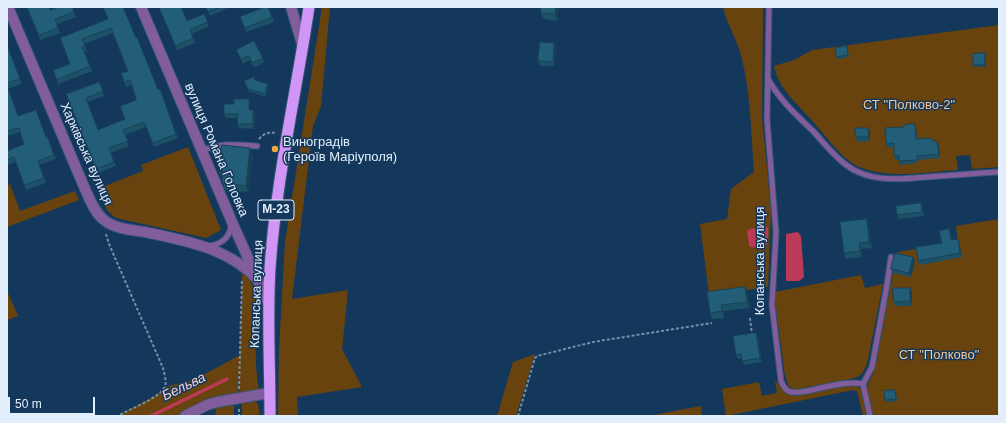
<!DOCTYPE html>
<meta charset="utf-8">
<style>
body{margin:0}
#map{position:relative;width:1006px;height:423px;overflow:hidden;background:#14385b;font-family:Arial,sans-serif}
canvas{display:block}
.frame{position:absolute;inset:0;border:8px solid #e2eefb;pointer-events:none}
.scale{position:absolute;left:8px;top:397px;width:87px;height:18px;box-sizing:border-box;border:2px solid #e2eefb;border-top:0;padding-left:5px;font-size:12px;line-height:14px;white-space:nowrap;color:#e2eefb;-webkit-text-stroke:3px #14385b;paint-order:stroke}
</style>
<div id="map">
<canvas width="1006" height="423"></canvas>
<div class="frame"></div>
<div class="scale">50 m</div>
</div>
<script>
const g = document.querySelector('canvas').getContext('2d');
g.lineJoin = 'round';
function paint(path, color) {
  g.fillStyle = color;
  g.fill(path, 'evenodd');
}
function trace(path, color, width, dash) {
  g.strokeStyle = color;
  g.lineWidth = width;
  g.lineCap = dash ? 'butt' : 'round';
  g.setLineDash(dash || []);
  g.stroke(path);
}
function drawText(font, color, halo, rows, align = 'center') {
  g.font = font + ' Arial,sans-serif';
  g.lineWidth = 3;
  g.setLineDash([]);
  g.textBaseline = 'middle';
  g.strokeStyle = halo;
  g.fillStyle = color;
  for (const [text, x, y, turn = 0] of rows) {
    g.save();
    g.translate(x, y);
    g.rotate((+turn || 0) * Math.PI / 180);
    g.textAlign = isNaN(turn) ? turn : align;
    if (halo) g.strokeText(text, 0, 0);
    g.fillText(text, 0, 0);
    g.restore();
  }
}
paint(new Path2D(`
 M 322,7 L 330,7 L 321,106 L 313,126 L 292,299 L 348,290 L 342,349 L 362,387 L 297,397 L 298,416 L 278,416 L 279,349 L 285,242 Z
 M 723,7 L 763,7 L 762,118 L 771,210 L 768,287 L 709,295 L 700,224 L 727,219 L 731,189 L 754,172 C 751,134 751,96 742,59 C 738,41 727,25 723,7 Z
 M 999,25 L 999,167 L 972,169 L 970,155 L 956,156 L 958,170 C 926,172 880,181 852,163 C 835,151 822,131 808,116 C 794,101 778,87 774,66 L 794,60 L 812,50 Z
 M 188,147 L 221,230 L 206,238 L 116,218 C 105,211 102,200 97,189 L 143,171 L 141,165 Z
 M 10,184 L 20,211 L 75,191 L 79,200 L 7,227 L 7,186 Z
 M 999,219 L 999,416 L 873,416 L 866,387 L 873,374 L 876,361 L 897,252 L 958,242 L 956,226 Z
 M 242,274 L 249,278 L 255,291 L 256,367 L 259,392 L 239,395 Z
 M 861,275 L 865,288 L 883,284 L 867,364 C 864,370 862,376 855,378 L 799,389 L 794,389 L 789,387 L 785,376 L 776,308 L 775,292 Z
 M 7,291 L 18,316 L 7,320 Z
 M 535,354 L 516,416 L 497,416 L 513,362 Z
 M 240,355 L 238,395 L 206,403 L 179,416 L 118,416 L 158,394 L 165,387 L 196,379 Z
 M 775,380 L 786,393 L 794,396 L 848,385 L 857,386 L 862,390 L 867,416 L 863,416 L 857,391 L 853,390 L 726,416 L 722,389 L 759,382 L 762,396 L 777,393 Z
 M 253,400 C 260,403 259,409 259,416 L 242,416 L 242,403 Z
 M 234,401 L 234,416 L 215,416 L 217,405 Z
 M 701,406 L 702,416 L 648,416 Z`), '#68430e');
paint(new Path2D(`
 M 767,227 L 768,228 L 768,244 C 763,247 756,248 750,247 L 749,245 L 747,231 L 749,229 Z
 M 798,232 L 801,236 L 804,276 L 803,278 L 799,281 L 786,281 L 786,234 Z`), '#bc3958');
trace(new Path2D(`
 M 151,416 L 227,379`), '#bc3958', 3.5);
const service = new Path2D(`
 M 769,7 L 767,119 L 776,232 L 772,305 L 781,381 C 783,386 786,391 791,392 C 796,393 802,392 807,391 C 823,388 847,380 863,384
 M 768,79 C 779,99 796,115 813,131 C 826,145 840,164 858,172 C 882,183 912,178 939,176 C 959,175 979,173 999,172
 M 201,151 C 223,142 234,145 257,146
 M 208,246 C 220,245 230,238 231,226
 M 870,416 L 863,384 L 872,367 L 887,285 L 891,257`);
const minor = new Path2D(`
 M 8,7 L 85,189 C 90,200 95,213 104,220 C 115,229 132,230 145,232 C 187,241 229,248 259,281
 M 141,7 L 232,222 L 268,303
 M 291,7 L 303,47
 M 185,416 L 207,405 L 217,402 L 269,393`);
const trunk = new Path2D(`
 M 270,416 C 270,367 267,317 270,268 C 276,180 296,94 309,7`);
trace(service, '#355575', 7);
trace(minor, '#355575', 12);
trace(trunk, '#355575', 13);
trace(new Path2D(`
 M 259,139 C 264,133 268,132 276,133
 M 106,234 L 109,244 L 163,368 C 164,373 167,381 165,386 C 161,398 129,409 118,416
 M 750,318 L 752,335
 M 239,389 L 242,279
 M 239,409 L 239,416
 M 518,416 L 535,358 L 537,356 L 593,342 L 712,323`), '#768fa7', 2, [3, 2]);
trace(service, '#825d9b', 5);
trace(minor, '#825d9b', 10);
trace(trunk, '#d096f6', 11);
paint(new Path2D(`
 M 27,7 L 50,10 L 72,7 L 76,17 L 57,24 L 60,33 L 40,40 Z
 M 103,7 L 123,7 L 158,90 L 160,89 L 178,138 L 154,147 L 146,127 L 125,135 L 129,146 L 111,153 L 116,166 L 98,173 L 66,94 L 99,82 L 104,96 L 87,102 L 98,130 L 125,119 L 136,98 L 131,85 L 126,87 L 121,73 L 127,71 L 113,33 L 84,44 L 87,51 L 84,52 L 92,71 L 58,84 L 53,70 L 70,64 L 60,38 L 108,19 Z
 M 159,7 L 184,7 L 182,8 L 187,21 L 204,14 L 209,26 L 192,34 L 195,43 L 177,50 Z
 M 206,7 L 230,7 L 210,16 Z
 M 268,7 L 274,22 L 246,32 L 240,17 Z
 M 559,7 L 557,21 L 543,19 L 541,13 Z
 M 554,43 L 556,47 L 554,66 L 540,66 L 538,61 Z
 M 7,45 L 22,84 L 7,89 Z
 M 847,46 L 849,57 L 837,59 L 836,57 Z
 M 236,50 L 263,58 L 264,62 L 254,68 L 250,60 L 243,64 Z
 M 985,53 L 986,56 L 986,67 L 974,67 L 973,65 Z
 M 255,80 L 268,84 L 269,86 L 266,97 L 248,91 L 244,81 Z
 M 7,92 L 18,116 L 46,137 L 47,136 L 56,159 L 39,165 L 46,183 L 26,190 L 16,162 L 7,165 L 7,151 L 24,144 L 20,132 L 9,136 L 8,134 L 7,134 Z
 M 249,99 L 250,103 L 250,110 L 255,114 L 254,129 L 239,128 L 237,124 L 238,118 L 226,118 L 224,114 L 234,104 Z
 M 915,124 L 916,128 L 917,139 L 939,146 L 940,158 L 918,160 L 918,163 L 900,165 L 899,160 L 896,160 L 894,156 L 894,147 L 887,148 L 886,144 L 904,127 Z
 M 870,132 L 870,141 L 858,142 L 856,137 Z
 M 253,155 L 248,192 L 225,190 L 222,180 L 222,177 L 221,177 L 219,171 Z
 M 921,203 L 923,207 L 924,216 L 899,219 L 897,215 Z
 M 867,219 L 869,225 L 872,248 L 861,249 L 862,257 L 846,259 L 844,253 Z
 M 949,229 L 952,240 L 959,243 L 962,257 L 920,265 L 918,261 L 942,243 Z
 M 913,257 L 915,261 L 911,277 L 893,273 L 891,269 Z
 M 910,288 L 912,292 L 912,306 L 895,306 L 894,302 Z
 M 707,292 L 748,293 L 749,308 L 723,311 L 724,318 L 712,319 L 710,313 Z
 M 758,337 L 762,362 L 744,365 L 742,358 L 738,359 L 736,355 Z
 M 896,392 L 897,401 L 886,402 L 885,400 Z`), '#1d5167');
paint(new Path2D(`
 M 556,7 L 559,7 L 557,21 L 555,14 Z
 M 554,43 L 556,47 L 554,66 L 553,62 Z
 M 985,53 L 986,56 L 986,67 L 985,65 Z
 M 268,84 L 269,86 L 266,97 L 265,94 Z
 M 249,99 L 250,103 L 250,114 L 249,110 Z
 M 253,110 L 255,114 L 254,129 L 253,124 Z
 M 915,124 L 916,128 L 917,143 L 916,139 Z
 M 868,128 L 870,132 L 870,141 L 869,137 Z
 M 937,142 L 939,146 L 940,158 L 939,154 Z
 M 250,148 L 253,155 L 248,192 L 246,186 Z
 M 921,203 L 923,207 L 924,216 L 922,212 Z
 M 867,219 L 869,225 L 872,248 L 869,242 Z
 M 958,239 L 959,243 L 962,257 L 960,253 Z
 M 859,243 L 861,249 L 862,257 L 860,251 Z
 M 913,257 L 915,261 L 911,277 L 909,273 Z
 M 745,287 L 748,293 L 749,308 L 747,302 Z
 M 910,288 L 912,292 L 912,306 L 910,301 Z
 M 721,305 L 723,311 L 724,318 L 722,311 Z
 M 756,333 L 758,337 L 762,362 L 760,358 Z`), '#184254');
const building = new Path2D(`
 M 27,7 L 49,7 L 50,10 L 58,7 L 72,7 L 74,12 L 55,19 L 58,28 L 39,35 Z
 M 103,7 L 123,7 L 136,38 L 137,37 L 158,90 L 160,89 L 176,134 L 153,143 L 144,122 L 123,130 L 128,141 L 109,148 L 114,162 L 96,169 L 66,94 L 99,82 L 103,91 L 86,98 L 98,130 L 125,119 L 120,106 L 136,100 L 136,98 L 130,80 L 124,82 L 121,73 L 128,71 L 111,28 L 82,39 L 85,46 L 82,47 L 90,66 L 57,80 L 53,70 L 70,64 L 60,38 L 108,19 Z
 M 159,7 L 181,7 L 187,21 L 204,14 L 208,22 L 190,29 L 193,38 L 176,46 Z
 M 206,7 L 220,7 L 208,12 Z
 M 265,7 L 268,7 L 272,17 L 245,28 L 240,17 Z
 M 541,7 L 556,7 L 555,14 L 541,13 Z
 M 254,41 L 263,58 L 252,63 L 249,56 L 241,59 L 236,50 Z
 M 540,42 L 554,43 L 553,62 L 538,61 Z
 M 7,45 L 20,79 L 7,83 Z
 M 847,46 L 848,55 L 836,57 L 835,48 Z
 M 985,53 L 985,65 L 973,65 L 973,54 Z
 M 254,77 L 255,80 L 268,84 L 265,94 L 248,89 L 244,81 Z
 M 9,91 L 18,116 L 36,110 L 46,137 L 47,136 L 54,155 L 38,161 L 44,178 L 24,185 L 14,157 L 7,160 L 7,151 L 24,144 L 19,128 L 7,131 L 7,92 Z
 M 234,99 L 249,99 L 249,110 L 253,110 L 253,124 L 237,124 L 238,114 L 224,114 L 224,104 L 234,104 Z
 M 915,124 L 916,139 L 929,138 L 937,142 L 939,154 L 917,156 L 917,160 L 899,161 L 899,156 L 894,156 L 894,143 L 886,144 L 885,128 L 904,127 L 904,125 Z
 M 855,128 L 868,128 L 869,137 L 856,137 Z
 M 222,145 L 250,148 L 246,186 L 223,183 L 222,180 L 223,171 L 219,171 Z
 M 921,203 L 922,212 L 897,215 L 896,206 Z
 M 867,219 L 869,242 L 859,243 L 860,251 L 844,253 L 840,222 Z
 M 949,229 L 951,240 L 958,239 L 960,253 L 918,261 L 916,247 L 942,243 L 939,231 Z
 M 895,253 L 913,257 L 909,273 L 891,269 Z
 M 745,287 L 747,302 L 721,305 L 722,311 L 710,313 L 707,292 Z
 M 893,288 L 910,288 L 910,301 L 894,302 Z
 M 756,333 L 760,358 L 742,361 L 741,354 L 736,355 L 733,336 Z
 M 895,390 L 896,399 L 885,400 L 884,391 Z`);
paint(building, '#225e78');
trace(building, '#184254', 1);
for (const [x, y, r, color] of [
 [275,149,4,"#f1a640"]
]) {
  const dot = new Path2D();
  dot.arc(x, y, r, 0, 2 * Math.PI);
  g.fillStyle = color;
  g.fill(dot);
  trace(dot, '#14385b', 1.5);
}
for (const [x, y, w] of [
 [276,210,36]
]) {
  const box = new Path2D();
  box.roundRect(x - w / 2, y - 10, w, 20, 3);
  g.fillStyle = '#14385b';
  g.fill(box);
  trace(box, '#e2eefb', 1);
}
drawText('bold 12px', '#e2eefb', null, [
 ["М-23",276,210]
]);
drawText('13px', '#f1c797', '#14385b', [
 ["СТ \"Полково-2\"",909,105],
 ["СТ \"Полково\"",939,355]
]);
drawText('13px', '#e2eefb', '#14385b', [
 ["Виноградів",283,142],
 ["(Героїв Маріуполя)",283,157]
], 'left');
drawText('13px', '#e2eefb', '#14385b', [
 ["вулиця Романа Головка",216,150,67],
 ["Харківська вулиця",86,154,66],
 ["Копанська вулиця",760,261,-90],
 ["Копанська вулиця",257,294,-88]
]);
drawText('italic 14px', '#f2cfd2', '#14385b', [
 ["Бельва",184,387,-26]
]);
</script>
